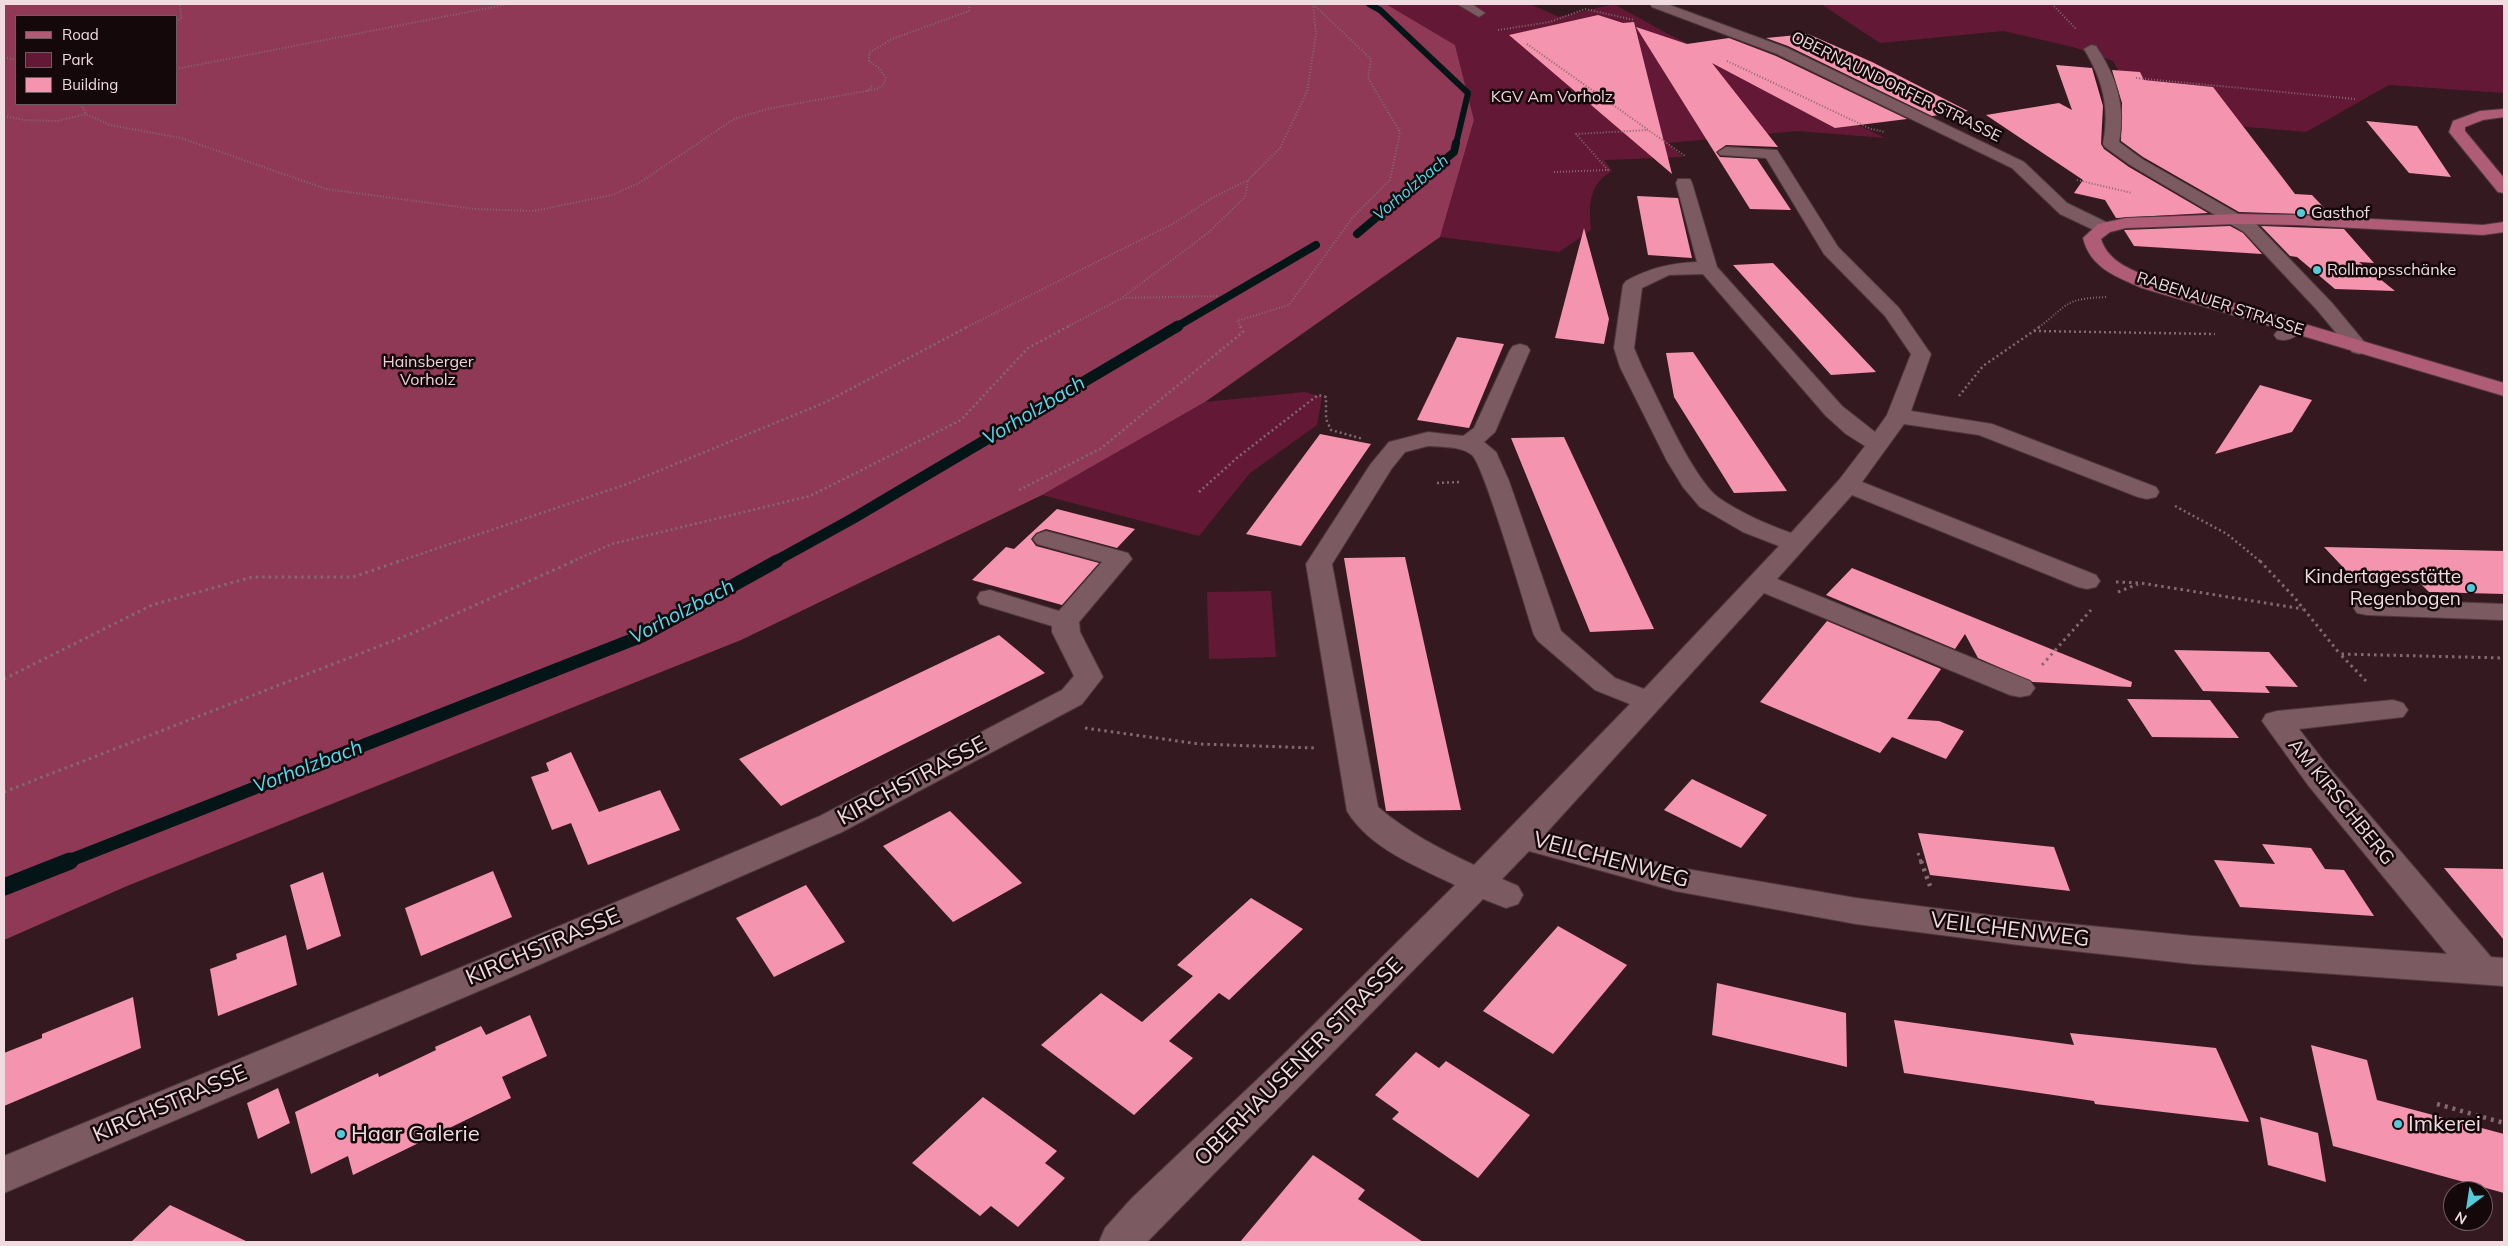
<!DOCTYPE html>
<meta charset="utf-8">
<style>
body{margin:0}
#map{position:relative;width:2508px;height:1246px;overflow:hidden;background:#351921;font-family:Mulish,sans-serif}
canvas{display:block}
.frame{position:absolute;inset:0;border:5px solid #efdbe0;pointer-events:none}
.legend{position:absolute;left:15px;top:15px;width:162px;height:90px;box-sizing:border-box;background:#14080b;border:1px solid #6c5c60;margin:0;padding:6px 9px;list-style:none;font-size:15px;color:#efdbe0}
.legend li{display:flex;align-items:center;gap:10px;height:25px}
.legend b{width:25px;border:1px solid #6c5c60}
.north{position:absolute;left:2443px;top:1181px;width:50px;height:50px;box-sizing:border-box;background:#14080b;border:1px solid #6c5c60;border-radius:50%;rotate:211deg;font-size:14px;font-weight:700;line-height:20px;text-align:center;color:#efdbe0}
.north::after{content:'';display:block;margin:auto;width:18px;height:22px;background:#53cbdb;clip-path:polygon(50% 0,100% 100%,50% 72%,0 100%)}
</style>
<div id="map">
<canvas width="2508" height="1246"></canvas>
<div class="frame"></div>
<ul class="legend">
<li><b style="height:6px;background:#af5c76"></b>Road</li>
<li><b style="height:14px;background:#631935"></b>Park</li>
<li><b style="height:14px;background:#f594af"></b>Building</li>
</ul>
<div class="north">N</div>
</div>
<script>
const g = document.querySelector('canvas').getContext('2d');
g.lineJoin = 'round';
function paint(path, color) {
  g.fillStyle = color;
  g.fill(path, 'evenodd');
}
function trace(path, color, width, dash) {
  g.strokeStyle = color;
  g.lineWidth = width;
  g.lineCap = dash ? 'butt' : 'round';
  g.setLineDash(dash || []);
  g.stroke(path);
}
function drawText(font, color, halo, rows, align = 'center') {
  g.font = font + ' Mulish,sans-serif';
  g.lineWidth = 5;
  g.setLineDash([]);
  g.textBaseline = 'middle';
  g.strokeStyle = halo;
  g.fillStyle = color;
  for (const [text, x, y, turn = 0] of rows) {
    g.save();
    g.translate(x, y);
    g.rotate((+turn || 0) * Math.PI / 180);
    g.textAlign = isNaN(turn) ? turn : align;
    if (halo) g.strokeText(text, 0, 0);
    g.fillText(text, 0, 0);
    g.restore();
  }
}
paint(new Path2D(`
 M 1386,4 L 1530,4 L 1559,17 L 1614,4 L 1668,34 L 1885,138 L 1797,131 L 1668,143 L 1683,157 L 1604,160 L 1612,171 C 1588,185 1589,205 1591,230 L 1559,252 L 1440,237 L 1474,120 L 1455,45 Z
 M 1821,4 L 2504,4 L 2504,93 L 2389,85 L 2306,132 L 2133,117 L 2122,77 L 2113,61 L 2073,47 L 2003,31 L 1880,43 Z
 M 1305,392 L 1322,397 L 1317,425 L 1250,473 L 1199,536 L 1042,495 L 1205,402 Z
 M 1271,591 L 1276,657 L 1209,659 L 1207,592 Z`), '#631935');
paint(new Path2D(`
 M 4,4 L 1386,4 L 1455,45 L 1474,120 L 1440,237 L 1205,402 L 1042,495 L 741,640 L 127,886 L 4,940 ZM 16,16 L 176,16 L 176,104 L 16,104 Z`), '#903956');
trace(new Path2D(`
 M 1369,4 L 1380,10 L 1468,93 L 1456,144`), '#041518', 6);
trace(new Path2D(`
 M 1357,234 L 1454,152 L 1456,143
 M 1176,327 L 1316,245`), '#041518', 8);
trace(new Path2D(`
 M 774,562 L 852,519 L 1178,326`), '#041518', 11);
trace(new Path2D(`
 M 66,862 L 642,636 L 777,561`), '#041518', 13);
trace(new Path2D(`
 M 4,887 L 70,861`), '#041518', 17);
paint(new Path2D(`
 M 1598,15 L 1623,23 L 1634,22 L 1672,174 L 1509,35 Z
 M 1636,27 L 1687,44 L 1729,38 L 1776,56 L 1907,119 L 1835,128 L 1712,63 L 1778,147 L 1726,145 L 1716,152 L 1720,157 L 1757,159 L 1791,210 L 1750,209 Z
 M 1808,34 L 1872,62 L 1968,111 L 1932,116 L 1788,46 L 1766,38 Z
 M 2056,65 L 2092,68 L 2103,106 L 2101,144 L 2104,149 L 2129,167 L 2208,213 L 2116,218 L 2105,200 L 2074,193 L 2083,180 L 1986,115 L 2059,103 L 2072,110 Z
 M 2112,70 L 2140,72 L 2144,80 L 2213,87 L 2295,194 L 2312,195 L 2331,215 L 2239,212 L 2143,157 L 2121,141 L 2122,103 Z
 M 2366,121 L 2417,126 L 2451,177 L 2409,173 Z
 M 1637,196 L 1678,198 L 1692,258 L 1648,255 Z
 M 2230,226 L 2243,233 L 2262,254 L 2134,246 L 2124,230 Z
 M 2261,226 L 2344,229 L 2374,263 L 2359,262 L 2395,291 L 2335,289 L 2297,257 L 2290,256 Z
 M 1584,228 L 1609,319 L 1604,344 L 1555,338 Z
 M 1773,263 L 1876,372 L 1831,375 L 1733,265 Z
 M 1457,337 L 1504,344 L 1469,428 L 1417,420 Z
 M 1693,352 L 1787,491 L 1734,493 L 1674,397 L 1666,353 Z
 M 2260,385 L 2312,400 L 2292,432 L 2215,454 Z
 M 1320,434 L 1371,444 L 1301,546 L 1246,534 Z
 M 1564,437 L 1654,629 L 1590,632 L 1511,438 Z
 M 1057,509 L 1135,529 L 1117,548 L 1046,529 L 1036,533 L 1031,539 L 1036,546 L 1099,563 L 1062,605 L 972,580 L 1006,547 L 1014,549 Z
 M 2324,547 L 2504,551 L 2504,594 L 2429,592 L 2419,582 L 2356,581 Z
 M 1405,557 L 1461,810 L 1386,811 L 1344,558 Z
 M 1852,568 L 2132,682 L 2131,687 L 2033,682 L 1978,658 L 1965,634 L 1955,649 L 1826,595 Z
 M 1827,621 L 1941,669 L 1907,719 L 1939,721 L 1964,731 L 1946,759 L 1892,737 L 1880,753 L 1760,702 Z
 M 999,635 L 1045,673 L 781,806 L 739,759 Z
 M 2174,650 L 2269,652 L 2298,687 L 2265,686 L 2270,693 L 2203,691 Z
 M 2127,699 L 2210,700 L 2239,738 L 2152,737 Z
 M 571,752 L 599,812 L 660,790 L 680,830 L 588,865 L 571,823 L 552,830 L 531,777 L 549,771 L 546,763 Z
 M 1692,779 L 1767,815 L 1741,848 L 1664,810 Z
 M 950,811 L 1022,883 L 953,922 L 883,846 Z
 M 1918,833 L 2054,847 L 2070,891 L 1930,875 Z
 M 2262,844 L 2311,848 L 2325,869 L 2344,870 L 2374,916 L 2240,907 L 2214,860 L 2275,864 Z
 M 2444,868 L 2504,869 L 2504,940 Z
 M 493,871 L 512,917 L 421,956 L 405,908 Z
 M 323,872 L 341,936 L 307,950 L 290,885 Z
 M 806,885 L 845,942 L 774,977 L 736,918 Z
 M 1251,898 L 1303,929 L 1229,1000 L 1219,993 L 1169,1041 L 1193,1058 L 1134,1115 L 1041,1045 L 1101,993 L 1142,1022 L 1193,976 L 1177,965 Z
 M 1558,926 L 1627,965 L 1553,1054 L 1483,1011 Z
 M 286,935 L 297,985 L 218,1016 L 210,969 L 237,959 L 236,954 Z
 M 1717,983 L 1846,1013 L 1847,1067 L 1712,1035 Z
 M 133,997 L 141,1048 L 4,1106 L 4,1053 L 42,1038 L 42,1034 Z
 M 530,1015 L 547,1056 L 502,1077 L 511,1098 L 353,1175 L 348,1156 L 311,1174 L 295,1112 L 378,1073 L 379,1077 L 411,1062 L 436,1050 L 435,1047 L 481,1026 L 486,1035 Z
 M 1894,1020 L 2074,1045 L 2070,1033 L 2216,1048 L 2249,1122 L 2095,1104 L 2094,1101 L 1904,1073 Z
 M 2311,1045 L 2367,1060 L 2377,1100 L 2504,1134 L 2504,1193 L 2333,1146 Z
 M 1416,1052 L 1439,1068 L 1446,1061 L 1530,1115 L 1478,1178 L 1392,1119 L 1399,1112 L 1375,1095 Z
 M 278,1088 L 290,1123 L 258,1139 L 247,1103 Z
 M 983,1097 L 1057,1151 L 1045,1163 L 1065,1178 L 1018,1227 L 991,1206 L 980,1216 L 912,1163 Z
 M 2260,1117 L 2318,1133 L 2326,1182 L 2268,1165 Z
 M 1313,1155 L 1365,1190 L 1358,1199 L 1423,1242 L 1240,1242 Z
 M 170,1205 L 248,1242 L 131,1242 Z`), '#f594af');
const minor = new Path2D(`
 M 1457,4 L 1472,4 L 1485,13 L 1479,17 Z
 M 1650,4 L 1667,4 L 1787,48 L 2024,162 L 2067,203 L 2110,224 L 2113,228 L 2110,232 L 2098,232 L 2060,214 L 2012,168 L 1777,54 L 1652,7 Z
 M 2091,45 L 2096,46 C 2116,76 2126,106 2119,142 L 2142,159 L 2256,224 L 2332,303 L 2366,344 L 2369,348 L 2366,352 L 2359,354 L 2352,352 L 2318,311 L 2244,232 L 2130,165 L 2105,147 L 2103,144 C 2110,108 2103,80 2084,49 Z
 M 1726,147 L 1777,150 L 1838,247 L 1899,308 L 1928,350 L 1931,354 L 1911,411 L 1992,424 L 2156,487 L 2159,492 L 2156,497 L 2147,499 L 2138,497 L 1979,435 L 1904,424 L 1862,482 L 2096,575 L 2100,581 L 2096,587 L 2087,589 L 2078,587 L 1852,495 L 1777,579 L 2030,681 L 2035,688 L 2030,695 L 2020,697 L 2010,695 L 1764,593 L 1547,832 L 1675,867 L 1856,898 L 2019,919 L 2193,936 L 2447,954 L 2308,785 L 2262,721 L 2266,714 L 2277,711 L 2393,700 L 2403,703 L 2408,710 L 2403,717 L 2299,729 L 2330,769 L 2491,957 L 2504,958 L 2504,986 L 2193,964 L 2019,945 L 1856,924 L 1675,891 L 1529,851 L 1502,879 L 1518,886 L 1523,895 L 1518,904 L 1506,908 L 1483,899 L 1147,1242 L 1099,1242 L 1105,1228 L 1132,1198 L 1282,1056 L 1455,885 C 1418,867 1369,848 1347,811 L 1306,564 L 1370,465 L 1389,442 L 1428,432 L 1463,436 L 1474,428 L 1510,350 L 1513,346 L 1520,344 L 1527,346 L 1530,350 L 1495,432 L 1484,442 L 1496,452 L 1509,481 L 1561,631 L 1615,678 L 1644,689 L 1779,546 L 1743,532 L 1700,507 L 1683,487 L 1667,461 L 1620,367 L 1614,348 L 1623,285 L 1626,281 C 1649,268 1671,263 1697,262 L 1676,183 L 1678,179 L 1690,179 L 1692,183 L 1717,267 L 1842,406 L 1875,432 L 1887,415 L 1911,354 L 1885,316 L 1824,254 L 1766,158 L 1720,155 L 1718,152 ZM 1703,274 L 1826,416 L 1846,434 L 1865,446 L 1839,480 L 1791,533 C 1766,524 1741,513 1719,498 C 1693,479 1658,398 1642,367 L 1634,348 L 1642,288 L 1669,275 ZM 1428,446 C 1442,447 1461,446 1472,455 C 1484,465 1526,610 1534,635 L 1538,641 L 1595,690 L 1630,704 L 1474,865 C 1440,849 1407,832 1378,807 L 1332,564 L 1392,468 L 1405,452 Z
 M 2293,322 L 2300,324 L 2303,328 C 2296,338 2288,342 2277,339 L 2274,335 C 2279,328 2285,324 2293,322 Z
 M 1046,531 L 1128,553 L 1132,559 L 1079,622 L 1080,632 L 1103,677 L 1082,704 L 842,832 L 500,982 L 4,1193 L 4,1156 L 474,962 L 820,816 L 1062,690 L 1074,676 L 1052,632 L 1052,626 L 980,604 L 977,598 L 980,592 L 990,590 L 1059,611 L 1102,562 L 1037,544 L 1033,539 L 1037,534 Z
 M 2367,599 L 2504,604 L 2504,620 L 2367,615 L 2357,613 L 2353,607 L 2357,601 Z`);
const major = new Path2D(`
 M 2504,109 L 2504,117 L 2483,120 L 2465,127 L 2465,131 L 2504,178 L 2504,193 L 2498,192 L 2449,132 L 2453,121 L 2480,111 Z
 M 2237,214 L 2299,215 L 2483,225 L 2504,222 L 2504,232 L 2483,235 L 2299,225 L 2237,224 L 2126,228 L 2110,232 L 2101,239 C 2108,263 2135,271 2156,280 L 2504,383 L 2504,396 L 2142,288 C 2117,277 2090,268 2083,238 L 2098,224 L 2126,218 Z`);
trace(minor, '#4e383e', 2);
trace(major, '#4e383e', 2);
trace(new Path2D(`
 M 2052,4 L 2076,29
 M 176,22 L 181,18 L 180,4
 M 1498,30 L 1550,22 L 1585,9 L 1634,20
 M 1527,44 L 1685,156
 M 4,57 L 16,60
 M 1727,61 L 1871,129 L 1885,132
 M 176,69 L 509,4
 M 2136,78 L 2355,99
 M 867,91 L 873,85
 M 81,104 L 86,114
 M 4,116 L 24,120 L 57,121 L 86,114 L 110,125 L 181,138 L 326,189 L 475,209 L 534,211 L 612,195 L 639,183 L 734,119 L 767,109 L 877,89 L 883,85 L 886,78 L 879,68 L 869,61 L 869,53 L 892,39 L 969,11 L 970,4
 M 1554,172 L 1608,170 L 1576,134 L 1648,130
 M 2077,180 L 2132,193
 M 1123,298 L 1217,296
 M 967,327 L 1176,222 L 1212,198 L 1248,180 L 1280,148 L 1307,92 L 1316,34 L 1313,4
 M 1067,327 L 1122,298 L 1209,232 L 1245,197 L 1248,181
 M 1241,327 L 1237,321 L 1289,305 L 1353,217 L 1390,180 L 1400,132 L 1368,78 L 1371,59 L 1313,4
 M 2039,327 C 2070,304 2063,299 2106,297`), '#826a70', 2, [1, 2]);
trace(new Path2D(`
 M 2034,331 L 2215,334
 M 1959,396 L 1983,366 L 2041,326
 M 1437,483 L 1461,482
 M 1019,490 L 1100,449 L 1243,332 L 1240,326
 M 1199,492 L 1238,457 L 1318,395 L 1326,397 L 1326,419 L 1331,430 L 1363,439
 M 2175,506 L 2227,534 L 2261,562
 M 397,562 L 627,484 L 826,402 L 969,326
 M 571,562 L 612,544 L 810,496 L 961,420 L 1028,348 L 1069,326`), '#826a70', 2.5, [2, 3]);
trace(new Path2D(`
 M 2260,561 L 2294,597 L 2340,654
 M 2116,582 L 2141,583 L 2303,609
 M 2118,592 L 2138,584
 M 2042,665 L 2091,610
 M 4,679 L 152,605 L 252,577 L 353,577 L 400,561
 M 2366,681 L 2340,654 L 2504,658
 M 1085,728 L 1199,744 L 1315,748
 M 4,792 L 413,633 L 574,561
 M 1918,853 L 1921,862`), '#826a70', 3, [2.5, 4]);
trace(new Path2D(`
 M 1921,861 L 1930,886
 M 2437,1104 L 2504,1123`), '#826a70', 4.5, [3, 5]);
paint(minor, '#7b5a62');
paint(major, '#af5c76');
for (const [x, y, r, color] of [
 [2301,213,5,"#53cbdb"],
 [2317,270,5,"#53cbdb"],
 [2471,588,5,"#53cbdb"],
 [2398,1124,5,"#53cbdb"],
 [341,1134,5,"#53cbdb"]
]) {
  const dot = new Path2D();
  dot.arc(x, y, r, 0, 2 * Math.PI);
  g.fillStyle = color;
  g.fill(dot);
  trace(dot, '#14080b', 2);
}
drawText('16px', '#efdbe0', '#14080b', [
 ["OBERNAUNDORFER STRASSE",1896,87,26],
 ["RABENAUER STRASSE",2220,304,18]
]);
drawText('16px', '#eed4da', '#14080b', [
 ["KGV Am Vorholz",1552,97],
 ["Hainsberger",428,362],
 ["Vorholz",428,380]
]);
drawText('italic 16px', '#50dcef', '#14080b', [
 ["Vorholzbach",1411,188,-40]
]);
drawText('16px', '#efdbe0', '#14080b', [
 ["Gasthof",2311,213],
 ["Rollmopsschänke",2327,270]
], 'left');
drawText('19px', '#efdbe0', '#14080b', [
 ["Kindertagesstätte",2461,577],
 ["Regenbogen",2461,599]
], 'right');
drawText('19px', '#efdbe0', '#14080b', [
 ["AM KIRSCHBERG",2341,802,51]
]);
drawText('italic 20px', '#50dcef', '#14080b', [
 ["Vorholzbach",1034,411,-31],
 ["Vorholzbach",682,612,-28],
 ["Vorholzbach",308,767,-21]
]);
drawText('22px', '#efdbe0', '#14080b', [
 ["KIRCHSTRASSE",912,781,-28],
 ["VEILCHENWEG",1611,860,15],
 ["VEILCHENWEG",2010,930,7],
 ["KIRCHSTRASSE",543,947,-23],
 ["OBERHAUSENER STRASSE",1299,1062,-45],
 ["KIRCHSTRASSE",170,1104,-23]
]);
drawText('22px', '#efdbe0', '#14080b', [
 ["Imkerei",2408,1124],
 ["Haar Galerie",351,1134]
], 'left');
</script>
